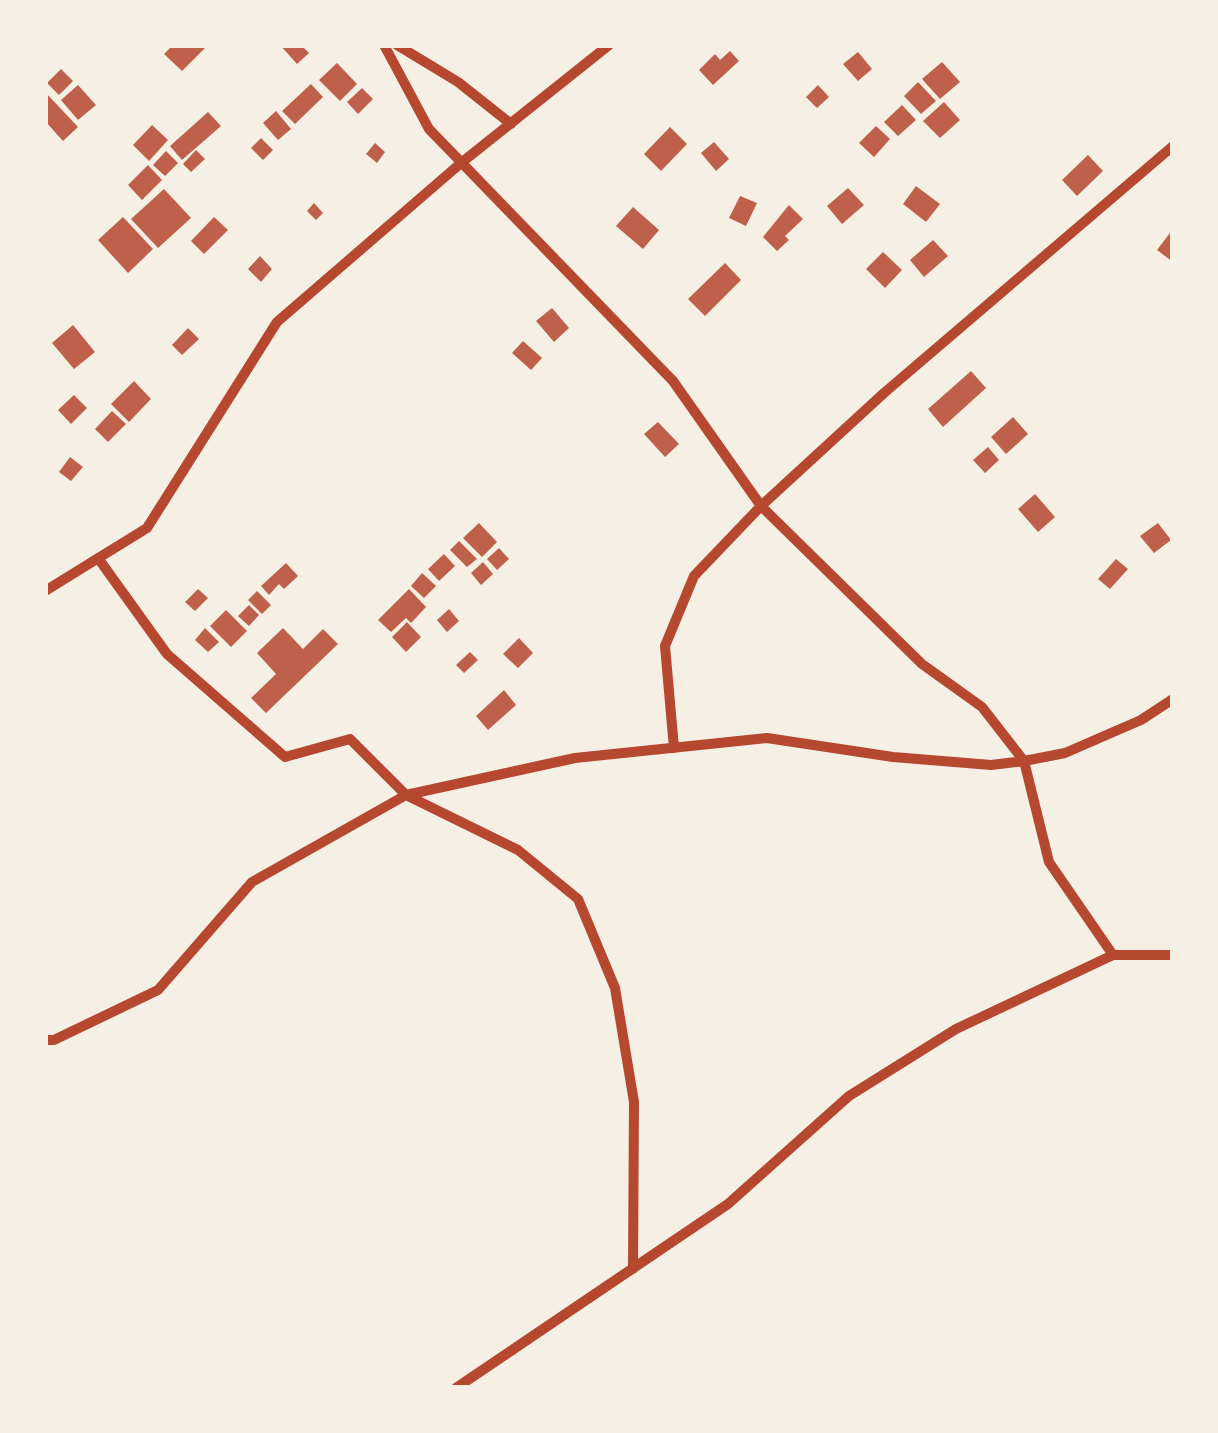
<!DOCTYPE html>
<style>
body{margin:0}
#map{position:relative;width:1218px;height:1433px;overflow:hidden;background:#f6efe4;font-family:"Roboto Condensed",sans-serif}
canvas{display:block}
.frame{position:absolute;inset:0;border:48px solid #f6efe4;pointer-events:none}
</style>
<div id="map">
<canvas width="1218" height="1433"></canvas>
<div class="frame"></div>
</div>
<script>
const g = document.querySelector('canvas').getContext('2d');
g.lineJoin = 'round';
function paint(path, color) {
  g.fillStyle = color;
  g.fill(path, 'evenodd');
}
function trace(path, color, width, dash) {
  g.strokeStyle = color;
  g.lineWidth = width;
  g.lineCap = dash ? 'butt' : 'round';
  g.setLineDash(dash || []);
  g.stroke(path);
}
paint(new Path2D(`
 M 173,45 L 208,45 L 182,71 L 164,54 Z
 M 280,45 L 301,45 L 309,53 L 297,64 Z
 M 730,51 L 739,61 L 713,85 L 699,70 L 715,54 L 720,60 Z
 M 858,52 L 872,69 L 858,81 L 843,64 Z
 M 942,62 L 960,82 L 940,99 L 922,79 Z
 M 337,63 L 357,84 L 340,101 L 319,80 Z
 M 61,69 L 73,81 L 59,95 L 47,83 Z
 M 918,82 L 936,101 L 921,114 L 904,96 Z
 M 311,84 L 323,97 L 295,124 L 282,111 Z
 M 78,85 L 96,105 L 78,120 L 61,100 Z
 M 818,85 L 829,97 L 817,108 L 806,97 Z
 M 362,88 L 373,99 L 358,114 L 347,102 Z
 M 45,92 L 78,127 L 63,141 L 45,121 Z
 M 944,102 L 960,120 L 940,138 L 923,121 Z
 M 902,105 L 916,120 L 898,136 L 884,122 Z
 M 276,111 L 291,129 L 278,140 L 263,123 Z
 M 208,112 L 221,126 L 182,160 L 170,146 Z
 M 152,125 L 168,140 L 149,161 L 133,145 Z
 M 876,126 L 890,139 L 874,157 L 859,143 Z
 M 670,127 L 687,144 L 661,171 L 644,154 Z
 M 261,138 L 273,150 L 263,160 L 251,148 Z
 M 714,142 L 729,159 L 716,171 L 701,153 Z
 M 375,143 L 385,152 L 377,163 L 366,154 Z
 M 196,150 L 205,159 L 191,172 L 183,164 Z
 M 166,151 L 178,163 L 165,176 L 153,165 Z
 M 1088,155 L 1103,171 L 1077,196 L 1062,180 Z
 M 148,165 L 162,180 L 142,200 L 128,185 Z
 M 916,186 L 940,204 L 926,222 L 903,204 Z
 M 848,188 L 864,205 L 842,224 L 827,206 Z
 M 164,189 L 191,218 L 158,248 L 131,219 Z
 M 740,196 L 757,203 L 746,226 L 729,218 Z
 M 314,203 L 323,213 L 316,220 L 307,211 Z
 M 789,205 L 803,219 L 785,236 L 789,240 L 777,251 L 763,237 Z
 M 633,207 L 659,230 L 643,249 L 616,226 Z
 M 123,217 L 153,249 L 128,273 L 98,240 Z
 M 214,217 L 228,230 L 204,254 L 191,241 Z
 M 1173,229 L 1173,262 L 1157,250 Z
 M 933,240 L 948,256 L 924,277 L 910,260 Z
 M 883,252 L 902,270 L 885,288 L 866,269 Z
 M 260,256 L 272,269 L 261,282 L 248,269 Z
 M 725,263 L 741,280 L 705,316 L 688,299 Z
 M 552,308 L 569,328 L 554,342 L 536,321 Z
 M 73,325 L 95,352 L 74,369 L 52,343 Z
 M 188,328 L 199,339 L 182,355 L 172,345 Z
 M 523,341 L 542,358 L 531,370 L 512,353 Z
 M 971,371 L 986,388 L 943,427 L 928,409 Z
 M 134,381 L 151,399 L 129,422 L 111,404 Z
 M 74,395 L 87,408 L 71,424 L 58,410 Z
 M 112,411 L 126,424 L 108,442 L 95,429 Z
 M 1013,417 L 1028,434 L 1006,454 L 991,437 Z
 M 658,422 L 679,444 L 665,457 L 644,434 Z
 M 988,447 L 999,460 L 985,473 L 973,460 Z
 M 70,457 L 83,467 L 71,481 L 59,472 Z
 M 1035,494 L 1055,517 L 1038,532 L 1018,509 Z
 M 479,523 L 497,542 L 482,557 L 463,538 Z
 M 1158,523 L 1171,540 L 1154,553 L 1140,536 Z
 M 459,541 L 477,559 L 467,567 L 450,550 Z
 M 499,548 L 509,559 L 497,570 L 487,559 Z
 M 444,554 L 455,566 L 439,581 L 428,569 Z
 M 1116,559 L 1128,569 L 1110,589 L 1098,579 Z
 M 483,562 L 493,574 L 481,585 L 471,573 Z
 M 286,563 L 298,576 L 284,589 L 279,584 L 269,595 L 261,586 Z
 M 422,573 L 436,586 L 424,598 L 411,586 Z
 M 198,589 L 208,598 L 195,611 L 185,602 Z
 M 409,589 L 426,607 L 411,623 L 406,618 L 391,632 L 378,620 Z
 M 257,591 L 271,605 L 262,614 L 248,600 Z
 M 249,605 L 259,615 L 249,626 L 238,616 Z
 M 449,609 L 459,621 L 447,632 L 437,620 Z
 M 226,610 L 247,631 L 231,647 L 210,626 Z
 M 407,622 L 421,637 L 406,652 L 392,637 Z
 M 205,628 L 219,642 L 208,652 L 195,640 Z
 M 283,628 L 303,649 L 323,629 L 338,644 L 266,713 L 251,698 L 276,674 L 257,653 Z
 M 519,638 L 533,653 L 518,668 L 503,654 Z
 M 470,652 L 478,660 L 464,673 L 456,665 Z
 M 504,690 L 516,705 L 488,730 L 476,716 Z`), '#bf614a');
trace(new Path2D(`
 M 384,45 L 429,129 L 673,381 L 761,506 L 922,664 L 982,707 L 1024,761 L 1049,862 L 1113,955
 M 397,45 L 458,82 L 511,124
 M 98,558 L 167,654 L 285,757 L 350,739 L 406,795 L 518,850 L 578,899 L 615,988 L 634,1102 L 633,1269
 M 45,591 L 147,528 L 277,322 L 461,163 L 609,45
 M 674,748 L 665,646 L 694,576 L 761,506 L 884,393 L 1173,146
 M 45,1040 L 54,1040 L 158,990 L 252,882 L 406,795 L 575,758 L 767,738 L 893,757 L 991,765 L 1024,761 L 1065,753 L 1141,720 L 1173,699
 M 456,1388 L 728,1204 L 849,1096 L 956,1029 L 1113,955 L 1173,955`), '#b5482f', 10);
</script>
